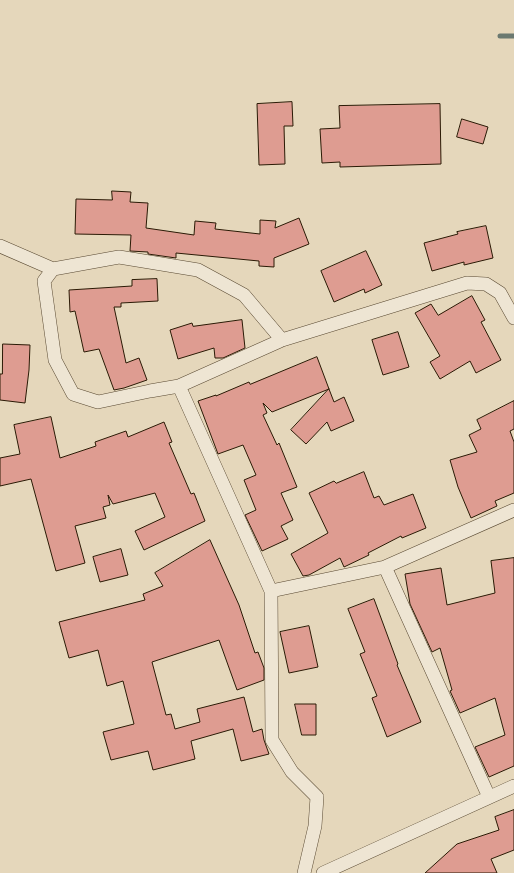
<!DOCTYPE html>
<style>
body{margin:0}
canvas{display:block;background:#e5d7bb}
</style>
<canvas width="514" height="873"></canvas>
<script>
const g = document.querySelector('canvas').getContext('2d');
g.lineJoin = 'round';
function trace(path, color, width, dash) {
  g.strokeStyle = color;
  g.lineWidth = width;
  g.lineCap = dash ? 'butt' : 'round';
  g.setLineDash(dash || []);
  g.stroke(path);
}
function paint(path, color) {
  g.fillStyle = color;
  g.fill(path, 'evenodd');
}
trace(new Path2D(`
 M 500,36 L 514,36`), '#6b7970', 5);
const building = new Path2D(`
 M 292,102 L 293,126 L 284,126 L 285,164 L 259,165 L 257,104 Z
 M 440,104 L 441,164 L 340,167 L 340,162 L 322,163 L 320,129 L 340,128 L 339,106 Z
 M 462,119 L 488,127 L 483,144 L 457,137 Z
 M 112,191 L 131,192 L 130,202 L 148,203 L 146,228 L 194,235 L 195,221 L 216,223 L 215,229 L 260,234 L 260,220 L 276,221 L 275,228 L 299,218 L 309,244 L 274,258 L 274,267 L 259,266 L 259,261 L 176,253 L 176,258 L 148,254 L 148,252 L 130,251 L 131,235 L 75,234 L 76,199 L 112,200 Z
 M 486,226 L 493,258 L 464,265 L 464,262 L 432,271 L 424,243 L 458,234 L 457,232 Z
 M 366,251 L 382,285 L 365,293 L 364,289 L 334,302 L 321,271 Z
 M 157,279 L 158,301 L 121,303 L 121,307 L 114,307 L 126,363 L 139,358 L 147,380 L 124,388 L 114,390 L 99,349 L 84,352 L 75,311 L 70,312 L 69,290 L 132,286 L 132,280 Z
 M 472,296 L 485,320 L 481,322 L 501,360 L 476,373 L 470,361 L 440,379 L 430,362 L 440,356 L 415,313 L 431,304 L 438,315 Z
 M 242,320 L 245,348 L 223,358 L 215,358 L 214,348 L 178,359 L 170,330 L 192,323 L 193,326 Z
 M 398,332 L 409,367 L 383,375 L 372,340 Z
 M 3,344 L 30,345 L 29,370 L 25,403 L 0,400 L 0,374 L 2,374 Z
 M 317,357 L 329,389 L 272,412 L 263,403 L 267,413 L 263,415 L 277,445 L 279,443 L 297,487 L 281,493 L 293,520 L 281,526 L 288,539 L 262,551 L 245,515 L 256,510 L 244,480 L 256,475 L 243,445 L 218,454 L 198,401 L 216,395 L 216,396 L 249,382 L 250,384 Z
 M 329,389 L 334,402 L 344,397 L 354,421 L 331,431 L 327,422 L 306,444 L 291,430 Z
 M 514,401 L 514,429 L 510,431 L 514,442 L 514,493 L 495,501 L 497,506 L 471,518 L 458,487 L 450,460 L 477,452 L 469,435 L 481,429 L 477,420 Z
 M 51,417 L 60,458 L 96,446 L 95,442 L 126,431 L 128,437 L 164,422 L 172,442 L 169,443 L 191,494 L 194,493 L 205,521 L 144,550 L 135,531 L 165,517 L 155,493 L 113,504 L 108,495 L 110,505 L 103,507 L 106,518 L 75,526 L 85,563 L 56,571 L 31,479 L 0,486 L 0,458 L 20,454 L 14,425 Z
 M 364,472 L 374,498 L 379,496 L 384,505 L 413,494 L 426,528 L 402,538 L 401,536 L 368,553 L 369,555 L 344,567 L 340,558 L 309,575 L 303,576 L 291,554 L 328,533 L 309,493 L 334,481 L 336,483 Z
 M 210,540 L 239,605 L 255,653 L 258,652 L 264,668 L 264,680 L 237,690 L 219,640 L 152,662 L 166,715 L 171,714 L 175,729 L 200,722 L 197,709 L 244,697 L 253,732 L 262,729 L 264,740 L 269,754 L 241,761 L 233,729 L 191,741 L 195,759 L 153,770 L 148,751 L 111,760 L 103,732 L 134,724 L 123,681 L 107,686 L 98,650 L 69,658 L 59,622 L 145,600 L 143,594 L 163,586 L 155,573 Z
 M 121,549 L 128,575 L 100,582 L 93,557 Z
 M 514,558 L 514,766 L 489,777 L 475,747 L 505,735 L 495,698 L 460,713 L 450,691 L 452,690 L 440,648 L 432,652 L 410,604 L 405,574 L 441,568 L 447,605 L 495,593 L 491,561 Z
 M 374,599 L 398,664 L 397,665 L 421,722 L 387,737 L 372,698 L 377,696 L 360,654 L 365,652 L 348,609 Z
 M 309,626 L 318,667 L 289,673 L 280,632 Z
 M 295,704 L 316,704 L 316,735 L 302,735 Z
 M 514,810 L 514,850 L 491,859 L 497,873 L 425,873 L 457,844 L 499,830 L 495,817 Z`);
paint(building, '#de9c91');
trace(building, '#2a1a05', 1);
const street = new Path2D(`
 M 0,246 L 53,269 L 119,257 L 198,270 L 244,295 L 282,340
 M 53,269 L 44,281 L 55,360 L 73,394 L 98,402 L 150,391 L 179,386 L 282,340 L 467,283 L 486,284 L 500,293 L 514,318
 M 179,386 L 271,591 L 385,567 L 514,510
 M 385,567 L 489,797
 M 271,591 L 272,740 L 292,772 L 317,797 L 315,826 L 304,873
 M 323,873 L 514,786`);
trace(street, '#594932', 14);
trace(street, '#eee5d3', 13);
</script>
